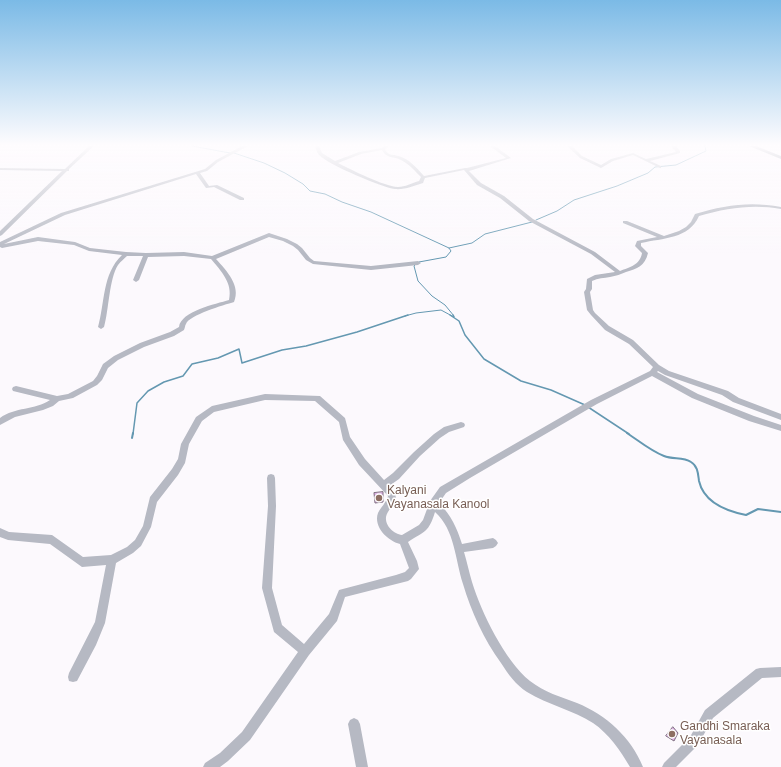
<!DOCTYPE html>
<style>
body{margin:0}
canvas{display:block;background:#fcf9fd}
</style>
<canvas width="781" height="767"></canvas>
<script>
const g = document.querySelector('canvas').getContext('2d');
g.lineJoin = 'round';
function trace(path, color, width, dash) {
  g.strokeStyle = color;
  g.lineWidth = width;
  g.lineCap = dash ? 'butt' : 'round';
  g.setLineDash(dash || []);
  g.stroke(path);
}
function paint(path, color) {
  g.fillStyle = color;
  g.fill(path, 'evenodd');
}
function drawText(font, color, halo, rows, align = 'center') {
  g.font = font + ' Helvetica,sans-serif';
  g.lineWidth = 3;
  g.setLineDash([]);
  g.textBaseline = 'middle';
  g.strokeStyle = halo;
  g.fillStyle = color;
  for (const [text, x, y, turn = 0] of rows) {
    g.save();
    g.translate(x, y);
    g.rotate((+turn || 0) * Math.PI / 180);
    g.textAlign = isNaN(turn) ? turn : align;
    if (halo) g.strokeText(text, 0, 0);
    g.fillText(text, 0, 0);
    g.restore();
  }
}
trace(new Path2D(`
 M 192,146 L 230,153
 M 234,153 L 264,163 L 285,173 L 303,184 L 310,191 L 325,194 L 342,202 L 371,212 L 449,248 L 451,251 L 446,257 L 419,262
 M 536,220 L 557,211 L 574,200 L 617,186 L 648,173 L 655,167 L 676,165 L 706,151 L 705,146
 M 449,248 L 472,243 L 485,234 L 532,222
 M 416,264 L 414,266 L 418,281 L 432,296 L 445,305 L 454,316
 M 405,316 L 416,313 L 441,310 L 452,316`), '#6498b1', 1);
trace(new Path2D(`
 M 450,315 L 459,321 L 465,335 L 484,359 L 521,381 L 551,390 L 585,405
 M 453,315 L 454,317
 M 588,407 L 629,434
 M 133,434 L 137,403 L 148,391 L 164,382 L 183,376 L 192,364 L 218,358 L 239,349 L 242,363 L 282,350 L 306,346 L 357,332 L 408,315`), '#6498b1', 1.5);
trace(new Path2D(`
 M 627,433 C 639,441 651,451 664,456 C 673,460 683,456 691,462 C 698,466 698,474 699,481 C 704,503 726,511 746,515 L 758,509 L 781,512
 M 132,438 L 133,433`), '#6498b1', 2);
const building = new Path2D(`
 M 383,492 L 383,502 L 375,503 L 374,493 Z
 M 673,727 L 678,733 L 674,741 L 666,736 Z`);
paint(building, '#ddaee3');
trace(building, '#7f7081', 1);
paint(new Path2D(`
 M 89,146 L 94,146 L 69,169 L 69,171 L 67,171 L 2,235 L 0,236 L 0,231 L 62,171 L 0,170 L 0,168 L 65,169 Z
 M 242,146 L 248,146 L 218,162 L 207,171 L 200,173 L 209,186 L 217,185 L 244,198 L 244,200 L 240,200 L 214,187 L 206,188 L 196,174 L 65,215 L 4,244 L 38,237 L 75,242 L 90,248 L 126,252 L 146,253 L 184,252 L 212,256 L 269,233 L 287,239 L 297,244 L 302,248 L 310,258 L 314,261 L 371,266 L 418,261 L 421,263 L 418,265 L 371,270 L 313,264 L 306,260 L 298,250 L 293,246 L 283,241 L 269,237 L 216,259 C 227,271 241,286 234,302 C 224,305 189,315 186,324 C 185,325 185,328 184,330 L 174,336 L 144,347 L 118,360 L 108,368 L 102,380 L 97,385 L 73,398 L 59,401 L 53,406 L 43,410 L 15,417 L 0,425 L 0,418 C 15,407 35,410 50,400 L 13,391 L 12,389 L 13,387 L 16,386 L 57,396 L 68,394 L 93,381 L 97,376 L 103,364 L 114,356 L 140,343 L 170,332 L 179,327 C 181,311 216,304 229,300 C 233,283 221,271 211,259 L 184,256 L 148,257 L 139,280 L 136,282 L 133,280 L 143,256 L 127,256 C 124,259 121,261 118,265 C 109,279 109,310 104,327 L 101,329 L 98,327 C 105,303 102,274 122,255 L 89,251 L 74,245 L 38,241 L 2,248 L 0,247 L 0,242 L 61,213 L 205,169 L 216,160 Z
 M 315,146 L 319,146 L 322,153 L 335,161 L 359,152 L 382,148 L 384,146 L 389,146 L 385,149 C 388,156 392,154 399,156 C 409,159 417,168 424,176 L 465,168 L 467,168 L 506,158 L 490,146 L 495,146 L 511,158 L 469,171 L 481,183 L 504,196 L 533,219 L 595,252 L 620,271 C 630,267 640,265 642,253 L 635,246 L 637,241 L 657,237 L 623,223 L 623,221 L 627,221 L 664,236 L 679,231 L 686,227 L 691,222 L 695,214 C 724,205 751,201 781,207 L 781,209 C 753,204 727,208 699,216 C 689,239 663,238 641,243 L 641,246 L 648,253 C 645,266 637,269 626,272 C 621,274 616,276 610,277 C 604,278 598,278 592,281 L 592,289 L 590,292 L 593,310 L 595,313 L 609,326 L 633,340 L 659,365 L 669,371 L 728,391 L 739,398 L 781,414 L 781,420 L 733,402 L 722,395 L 665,375 L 658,371 L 657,372 L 698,394 L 754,416 L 781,425 L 781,431 L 749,421 L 692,398 L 652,376 L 597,404 L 470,478 L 446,493 L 439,503 C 451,515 457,528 462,544 L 493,538 L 496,540 L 498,543 L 496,546 L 493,548 L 464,552 C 467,562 469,572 472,582 C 481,612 505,661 530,681 C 544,692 561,697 577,703 C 606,715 631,737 643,767 L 630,767 C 620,750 609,734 593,723 C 573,710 548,705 527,692 C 516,685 508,674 501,663 C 484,640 471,611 463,584 C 455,559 455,530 435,512 C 429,532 425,531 408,542 L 417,561 L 419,569 L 411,579 L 408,581 L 345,597 L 337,621 L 309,655 L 250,740 L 228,761 L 220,767 L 203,767 L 205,763 L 220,753 L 242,732 L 298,652 L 274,632 L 262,588 L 268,506 L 267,478 L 268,475 L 271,474 L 274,475 L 275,478 L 276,506 L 272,588 L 282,625 L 304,644 L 329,614 L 339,590 L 396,575 L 405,572 L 409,568 L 400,544 C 388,541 373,527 378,513 C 381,507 386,503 388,496 L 359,465 L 343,440 L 339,422 L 315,401 L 265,400 L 214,412 L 202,421 L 189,444 L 185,463 L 178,475 L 157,502 L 151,527 L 141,546 L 133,553 L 116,563 L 105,623 L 96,645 L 77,681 L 73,682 L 69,681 L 68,677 L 69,673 L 95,622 L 106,565 L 82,567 L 50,544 L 8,540 L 0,537 L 0,528 L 9,532 L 52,535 L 83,557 L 111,555 L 127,547 L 135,540 L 143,526 L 150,497 L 172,469 L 178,459 L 181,444 L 196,417 L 212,406 L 265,394 L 320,396 L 345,418 L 350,437 L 365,459 L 384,480 L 393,473 L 414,452 L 434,434 L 444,427 L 461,422 L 464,423 L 465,425 L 464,427 L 449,432 L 440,438 L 420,456 L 399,479 L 389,486 L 395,492 L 396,499 C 394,505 387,511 386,517 C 385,526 394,534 402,535 L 419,525 L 423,520 L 430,501 L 440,487 L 591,400 L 650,371 L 653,367 L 629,344 L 605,330 L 591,315 L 587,310 L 584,292 L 586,289 L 587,279 L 595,275 L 615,272 L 591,254 L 529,221 L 500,198 L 477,185 L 464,170 L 425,178 L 423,183 C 414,186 404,190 395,189 C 381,187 329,165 319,155 C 317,152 316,150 315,146 ZM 382,150 C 386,159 394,156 401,160 C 409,164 415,171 421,177 L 419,181 C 412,183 405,187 398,187 C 383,186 352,170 338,163 L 361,154 Z
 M 567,146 L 572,146 L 582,156 L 601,165 L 611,159 L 633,153 L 646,159 L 676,152 L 671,146 L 676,146 L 680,151 L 680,153 L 650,161 L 661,166 L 661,168 L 660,168 L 633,155 L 613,161 L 601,168 L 580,158 Z
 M 781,667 L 781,677 L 762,678 L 713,718 L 698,745 L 676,767 L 662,767 L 664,763 L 690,737 L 705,710 L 756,669 L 760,668 Z
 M 354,718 L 358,720 L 360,724 L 368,767 L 356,767 L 348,724 L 350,720 Z`), '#b6b9c3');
paint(new Path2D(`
 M 749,146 L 756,146 L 781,156 L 781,159 Z`), '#7d8394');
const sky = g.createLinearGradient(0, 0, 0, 254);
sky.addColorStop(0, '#7bbae6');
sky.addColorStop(0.57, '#fefcfe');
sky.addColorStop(1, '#fefcfe00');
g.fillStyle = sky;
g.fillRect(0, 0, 781, 254);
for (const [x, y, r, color] of [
 [379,498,4,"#8d6e63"],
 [672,734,4,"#8d6e63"]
]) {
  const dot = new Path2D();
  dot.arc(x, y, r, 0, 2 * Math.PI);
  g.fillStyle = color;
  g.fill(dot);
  trace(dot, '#fff', 1.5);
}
drawText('12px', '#785e54', '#fff', [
 ["Kalyani",387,491],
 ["Vayanasala Kanool",387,505],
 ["Gandhi Smaraka",680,727],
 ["Vayanasala",680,741]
], 'left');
</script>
